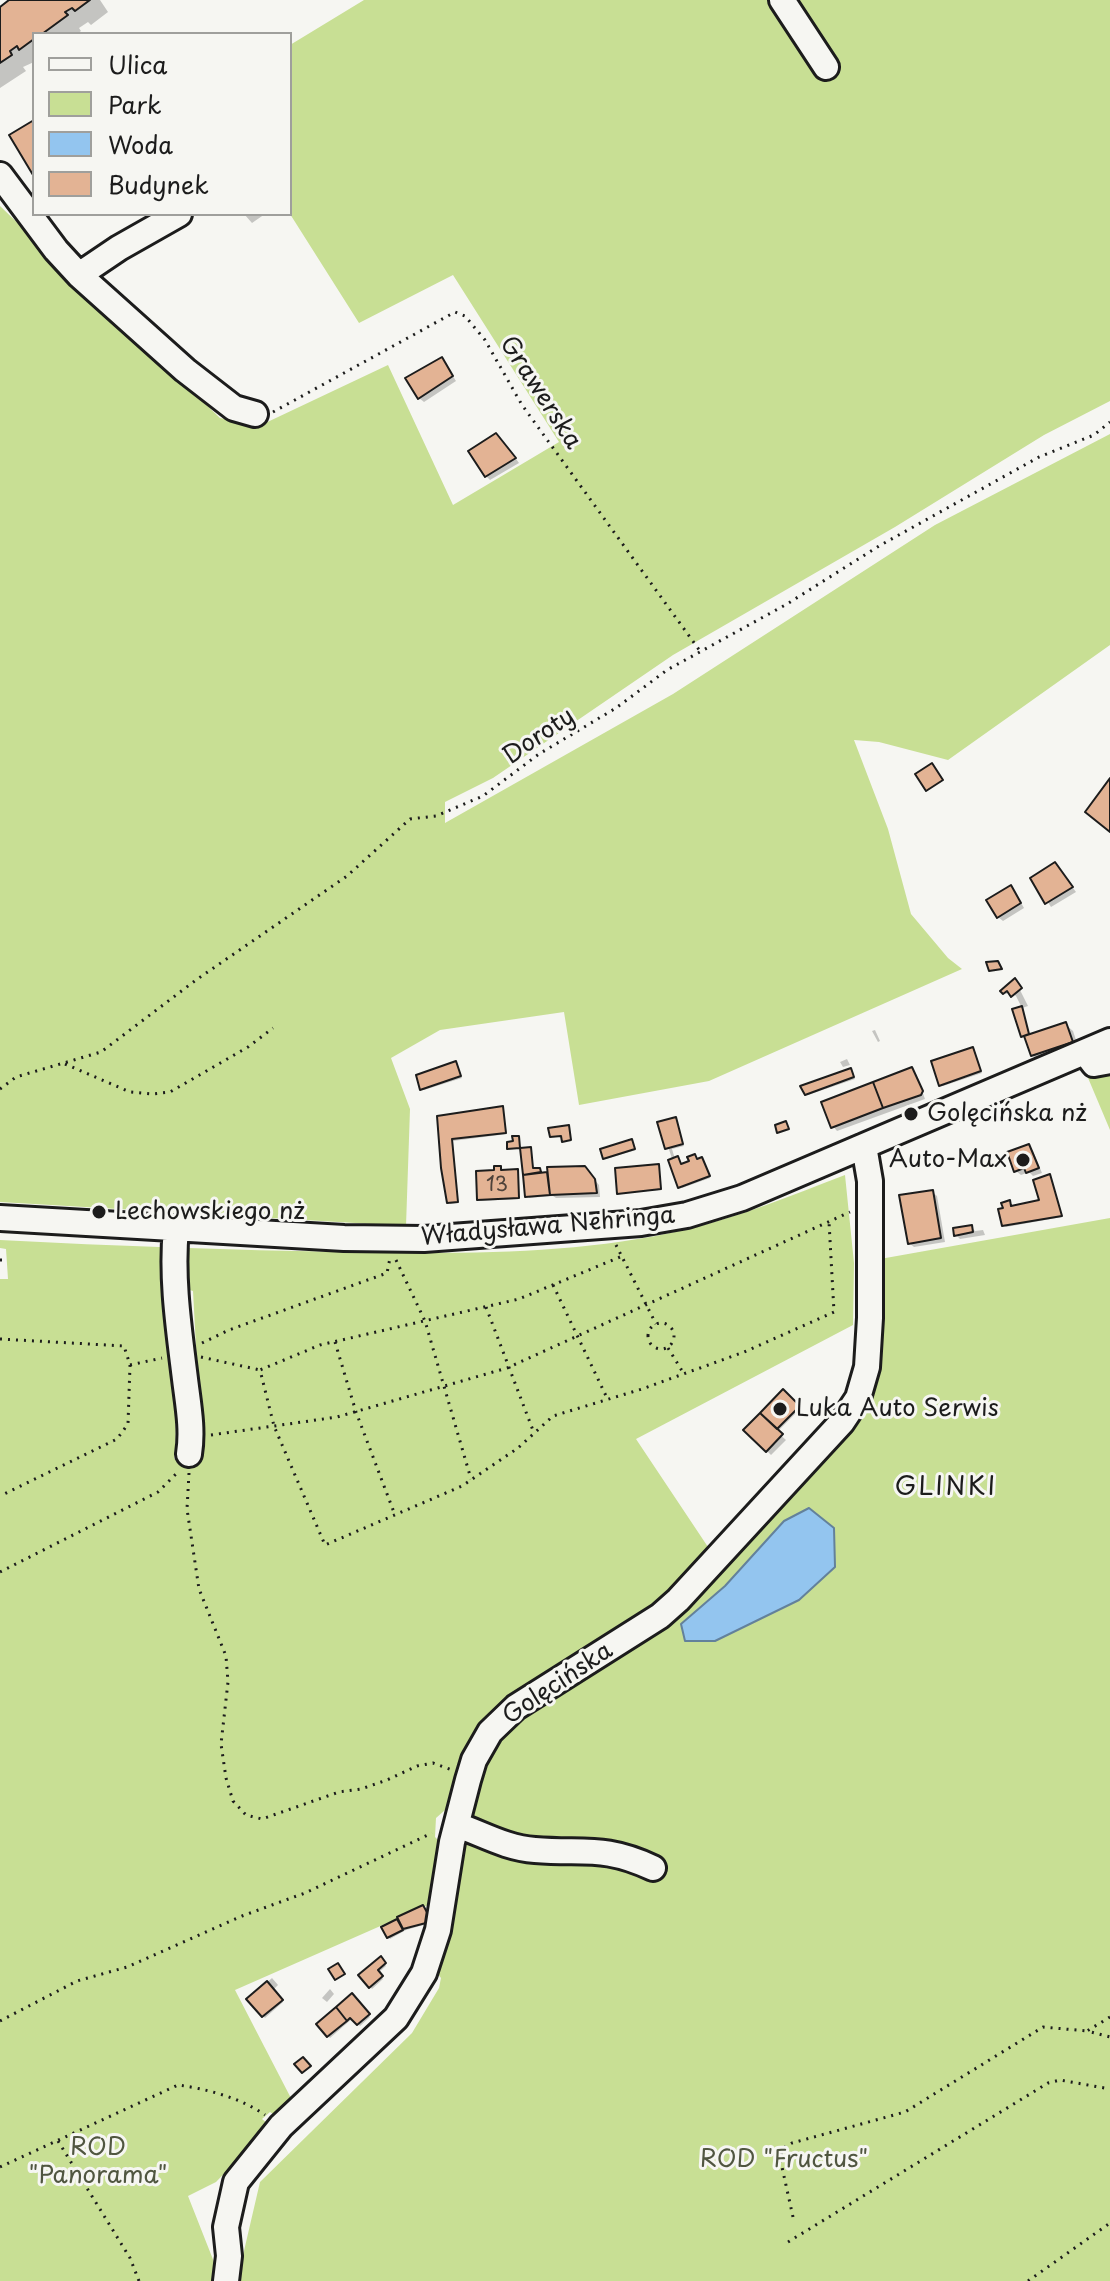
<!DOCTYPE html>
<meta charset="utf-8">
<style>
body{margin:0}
#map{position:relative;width:1110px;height:2281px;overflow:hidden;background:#f6f6f2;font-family:"Playpen Sans",sans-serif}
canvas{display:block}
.legend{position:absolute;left:32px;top:32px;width:260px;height:184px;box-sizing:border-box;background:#f6f6f2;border:2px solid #9f9f9c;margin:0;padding:10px 14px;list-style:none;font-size:24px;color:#1c1c1c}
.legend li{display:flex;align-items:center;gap:16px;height:40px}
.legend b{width:40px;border:2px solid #9f9f9c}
</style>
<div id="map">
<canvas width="1110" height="2281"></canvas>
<ul class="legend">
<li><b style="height:10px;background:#f6f6f2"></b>Ulica</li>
<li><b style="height:22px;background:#c8df94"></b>Park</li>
<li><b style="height:22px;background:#93c5ef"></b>Woda</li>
<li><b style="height:22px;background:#e3b394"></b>Budynek</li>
</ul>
</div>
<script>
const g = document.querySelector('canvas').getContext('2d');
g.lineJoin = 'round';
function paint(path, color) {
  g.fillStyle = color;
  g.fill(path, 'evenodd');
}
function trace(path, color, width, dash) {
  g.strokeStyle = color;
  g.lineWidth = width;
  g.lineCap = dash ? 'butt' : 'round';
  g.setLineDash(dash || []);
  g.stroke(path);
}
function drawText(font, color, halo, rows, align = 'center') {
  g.font = font + ' "Playpen Sans",sans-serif';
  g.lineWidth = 6;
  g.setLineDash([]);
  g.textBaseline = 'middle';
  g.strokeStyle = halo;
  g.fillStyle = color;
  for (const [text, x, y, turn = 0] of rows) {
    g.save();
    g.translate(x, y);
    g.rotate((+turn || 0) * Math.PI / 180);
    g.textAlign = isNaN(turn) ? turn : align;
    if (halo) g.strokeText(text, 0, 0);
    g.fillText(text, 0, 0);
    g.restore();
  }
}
paint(new Path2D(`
 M 364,0 L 1110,0 L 1110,401 L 1044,435 L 895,527 L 673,655 L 493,778 L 445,802 L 445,823 L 673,694 L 935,525 L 1110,434 L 1110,645 L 948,760 L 879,742 L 854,740 L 888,829 L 911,914 L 948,958 L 962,969 L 709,1081 L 579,1105 L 564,1012 L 440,1030 L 391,1058 L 410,1109 L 406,1226 L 0,1202 L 0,206 L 220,418 L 259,426 L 388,365 L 453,505 L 559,442 L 453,275 L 359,323 L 290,214 L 290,45 Z
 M 1110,1055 L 1110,1130 L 1083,1066 Z
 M 845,1175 L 854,1263 L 853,1325 L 636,1439 L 710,1550 L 647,1609 L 663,1622 L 701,1590 L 863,1417 L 877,1372 L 880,1259 L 1110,1218 L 1110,2281 L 237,2281 L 260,2182 L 412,2033 L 439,1988 L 441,1978 L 437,1973 L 474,1805 L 455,1793 L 453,1803 L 436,1818 L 435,1837 L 445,1847 L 435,1902 L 235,1990 L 294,2104 L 276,2116 L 270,2112 L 262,2119 L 267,2123 L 267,2129 L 216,2182 L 188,2196 L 214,2262 L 218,2281 L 0,2281 L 0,1279 L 8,1279 L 6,1249 L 0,1248 L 0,1240 C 115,1246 230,1250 346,1252 C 456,1254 576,1255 684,1230 C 739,1217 793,1195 845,1175 ZM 163,1282 L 193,1291 L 202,1459 L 174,1459 C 182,1401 161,1341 163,1282 Z`), '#c8df94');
const water = new Path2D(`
 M 809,1508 L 834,1528 L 835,1567 L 799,1600 L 715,1641 L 685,1641 L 681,1624 L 725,1586 L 784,1521 Z`);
paint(water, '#93c5ef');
trace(water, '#63819b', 2);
paint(new Path2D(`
 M 13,0 L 100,0 L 108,12 L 91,25 L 88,22 L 79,28 L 81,31 L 77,34 L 34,34 L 34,62 L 23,67 L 26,71 L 0,88 L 0,9 Z
 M 244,214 L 265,214 L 252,223 Z
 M 442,359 L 456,381 L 424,402 L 419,398 Z
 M 507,446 L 519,463 L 490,480 L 486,476 Z
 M 1059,869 L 1076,892 L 1051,907 L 1032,878 Z
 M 1015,892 L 1024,908 L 1003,921 L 998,917 Z
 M 1016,982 L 1028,1006 L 1022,1008 L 1016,996 L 1010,992 L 1006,994 L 1003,991 Z
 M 1065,1024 L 1073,1031 L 1079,1049 L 1040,1062 L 1032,1055 Z
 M 875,1030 L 880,1041 L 878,1042 L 872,1031 Z
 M 974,1051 L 982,1073 L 943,1086 L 941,1085 Z
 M 847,1059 L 850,1065 L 843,1067 L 840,1062 Z
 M 457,1065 L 462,1078 L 424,1090 L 422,1089 Z
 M 851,1070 L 855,1079 L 808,1095 L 807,1094 Z
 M 911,1070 L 916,1074 L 925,1099 L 837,1131 L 833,1126 Z
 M 502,1108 L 507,1134 L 453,1141 L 458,1203 L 450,1204 L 439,1117 Z
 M 675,1119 L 684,1146 L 672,1149 L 675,1159 L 681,1166 L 703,1161 L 710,1178 L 682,1188 L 660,1123 Z
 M 632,1141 L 636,1150 L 606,1159 L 605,1158 Z
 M 1028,1146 L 1033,1151 L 1042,1173 L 1033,1176 L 1029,1172 L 1021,1175 L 1016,1171 Z
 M 531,1149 L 534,1170 L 540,1170 L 542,1175 L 589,1173 L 599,1185 L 600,1197 L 556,1198 L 553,1196 L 529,1198 L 522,1150 Z
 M 658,1166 L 662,1190 L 619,1193 Z
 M 501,1168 L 502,1172 L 519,1173 L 519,1199 L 481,1201 L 479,1199 Z
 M 1051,1178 L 1062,1217 L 1006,1227 L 1004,1225 L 1012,1208 L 1042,1202 Z
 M 932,1192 L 937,1196 L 945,1242 L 914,1247 L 909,1243 Z
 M 971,1227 L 975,1231 L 983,1230 L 985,1235 L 960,1239 L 956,1235 Z
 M 783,1392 L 800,1409 L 777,1432 L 786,1440 L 771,1455 L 746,1430 Z
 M 423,1907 L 430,1919 L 427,1924 L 406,1930 L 390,1939 L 389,1937 L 384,1928 Z
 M 381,1959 L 386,1966 L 378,1973 L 383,1979 L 372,1989 L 361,1975 Z
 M 272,1978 L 278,1985 L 273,1990 L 283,2002 L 265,2018 L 249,1999 Z
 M 330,1989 L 334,1994 L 327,2002 L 322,1998 Z
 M 352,1996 L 370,2017 L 360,2026 L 353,2018 L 330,2038 L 319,2024 Z`), '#0003');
const building = new Path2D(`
 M 9,0 L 90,0 L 75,11 L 72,8 L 65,12 L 68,15 L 42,34 L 34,34 L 34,39 L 19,50 L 17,46 L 10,51 L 12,55 L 0,63 L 0,7 Z
 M 34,120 L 34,174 L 33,175 L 9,135 Z
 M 442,357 L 453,376 L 418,399 L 405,378 Z
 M 496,433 L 516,458 L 485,477 L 468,451 Z
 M 932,763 L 943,780 L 926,791 L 915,774 Z
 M 1110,778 L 1110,832 L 1085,812 Z
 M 1055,862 L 1073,887 L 1045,904 L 1030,878 Z
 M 1011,885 L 1021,903 L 997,918 L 986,900 Z
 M 998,961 L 1002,969 L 989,971 L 986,962 Z
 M 1015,978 L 1022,988 L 1011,997 L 1007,991 L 1003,994 L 1000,991 Z
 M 1022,1006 L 1029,1034 L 1021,1037 L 1012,1009 Z
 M 1066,1022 L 1073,1042 L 1031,1056 L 1024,1036 Z
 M 973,1047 L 981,1071 L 939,1086 L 931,1061 Z
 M 456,1061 L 461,1076 L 420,1090 L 416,1075 Z
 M 912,1067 L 923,1091 L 921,1095 L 883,1108 L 873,1082 Z
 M 851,1068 L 854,1077 L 805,1095 L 800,1086 Z
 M 873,1082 L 883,1108 L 831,1128 L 821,1102 Z
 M 503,1106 L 506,1133 L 452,1139 L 458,1202 L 447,1203 L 441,1168 L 437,1116 Z
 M 676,1117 L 683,1144 L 665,1149 L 657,1122 Z
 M 786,1121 L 789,1129 L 777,1133 L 775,1125 Z
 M 569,1125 L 571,1140 L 562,1142 L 561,1136 L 550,1137 L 548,1128 Z
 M 512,1136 L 519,1136 L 520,1148 L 507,1149 L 507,1142 L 513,1141 Z
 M 632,1139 L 635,1149 L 603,1159 L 600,1149 Z
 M 1029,1144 L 1039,1168 L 1026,1173 L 1024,1168 L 1014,1172 L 1007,1152 Z
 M 531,1147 L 533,1168 L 540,1168 L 541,1172 L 523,1175 L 520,1148 Z
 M 695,1154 L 697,1159 L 702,1157 L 710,1176 L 678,1188 L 668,1160 L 678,1156 L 681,1164 L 689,1161 L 687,1157 Z
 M 659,1164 L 661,1189 L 617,1194 L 615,1168 Z
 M 494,1166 L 501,1166 L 501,1170 L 518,1169 L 519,1198 L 477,1200 L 476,1171 L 494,1170 Z
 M 585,1166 L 595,1179 L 597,1193 L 550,1195 L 547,1167 Z
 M 547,1172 L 550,1195 L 525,1197 L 523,1175 Z
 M 1050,1174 L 1062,1216 L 1002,1226 L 998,1209 L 1003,1208 L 1001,1203 L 1010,1200 L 1011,1206 L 1039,1200 L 1033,1180 Z
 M 933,1190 L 941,1238 L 908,1244 L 899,1195 Z
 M 972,1225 L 973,1232 L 954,1236 L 953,1228 Z
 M 783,1389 L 800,1406 L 777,1429 L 760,1413 Z
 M 760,1413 L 783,1434 L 766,1452 L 743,1430 Z
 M 423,1905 L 429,1916 L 426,1923 L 403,1929 L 397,1917 Z
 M 397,1919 L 403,1930 L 387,1938 L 381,1927 Z
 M 381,1956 L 386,1963 L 378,1970 L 383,1976 L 369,1988 L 358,1975 Z
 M 338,1963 L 345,1974 L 335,1980 L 328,1969 Z
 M 267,1981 L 283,2000 L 262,2017 L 246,1999 Z
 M 352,1993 L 370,2014 L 357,2025 L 350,2018 L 347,2021 L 336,2007 Z
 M 336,2007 L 347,2021 L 327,2037 L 316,2024 Z
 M 303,2057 L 311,2066 L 302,2073 L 294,2064 Z`);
paint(building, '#e3b394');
trace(building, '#1c1c1c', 2);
const minor = new Path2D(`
 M 782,0 L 826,67
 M 0,175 L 56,250 L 79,275 L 185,370 L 234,408 L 255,414
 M 79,275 L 119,248 L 179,214
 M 1085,1052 L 1094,1064 L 1110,1061
 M 0,1218 L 344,1238 L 424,1239 L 641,1223 L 687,1215 L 742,1198 L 1110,1041
 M 176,1229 C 171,1277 179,1330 185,1379 C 188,1404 193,1429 189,1454
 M 457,1825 C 483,1834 506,1848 535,1850 C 584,1854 604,1845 653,1868
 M 226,2281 L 229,2256 L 226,2227 L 236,2182 L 281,2126 L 396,2018 L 424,1973 L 438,1930 L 452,1842 L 468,1780 L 474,1760 L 490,1732 L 516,1707 L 660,1616 L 678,1600 L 842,1422 L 858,1398 L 867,1367 L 870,1318 L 870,1181 L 864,1146`);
trace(minor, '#1c1c1c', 30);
trace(new Path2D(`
 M 273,412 L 455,312 L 465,316 L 485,340 L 522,405 L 700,651
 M 65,1064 L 130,1092 L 152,1094 L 170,1092 L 248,1047 L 273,1028
 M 0,1089 L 16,1077 L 101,1052 L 196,980 L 347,876 L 410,819 L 436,816 L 483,796 L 539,754 L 616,708 L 667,670 L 787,604 L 879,546 L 1039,457 L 1094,435 L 1110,422
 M 616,1245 L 656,1324
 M 620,1257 L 519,1299 L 320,1345 L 260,1370 L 274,1426 L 325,1545 L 462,1486 L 518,1448 L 553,1416 L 642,1389 L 744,1352 L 834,1312 L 829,1222
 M 0,1260 L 2,1260
 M 396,1260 L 425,1321 L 471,1479
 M 553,1285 L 608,1400
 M 486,1307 L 534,1433
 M648 1336a13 13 0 1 1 26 0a13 13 0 1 1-26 0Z
 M 0,1339 L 124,1346 L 130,1365 L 128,1424 L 117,1439 L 0,1496
 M 335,1342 L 356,1412 L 395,1515
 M 202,1343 L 229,1330 L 387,1273 L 390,1258
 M 668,1348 L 684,1374
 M 201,1357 L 260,1370
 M 130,1365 L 162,1358
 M 211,1435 L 337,1417 L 507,1368 L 850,1212
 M 189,1473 L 187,1509 L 199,1589 L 226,1656 L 228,1682 L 221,1744 L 226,1778 L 233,1801 L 246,1815 L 262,1819 L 339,1792 L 361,1789 L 387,1780 L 417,1766 L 433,1763 L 452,1770
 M 0,1572 L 158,1492 L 179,1471
 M 1110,2017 L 1087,2031 L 1110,2037
 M 0,2021 L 77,1981 L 127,1967 L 242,1916 L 305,1893 L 432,1833
 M 58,2141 L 130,2258 L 139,2281
 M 0,2167 L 178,2085 C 207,2089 241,2098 265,2115
 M 793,2217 L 780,2158 L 783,2148 L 792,2143 L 905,2112 L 1043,2027 L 1087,2031
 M 788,2242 L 1048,2083 L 1060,2080 L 1110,2089
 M 1028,2281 L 1110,2223`), '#1c1c1c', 3, [2, 6]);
trace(minor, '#f6f6f2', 24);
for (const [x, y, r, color] of [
 [911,1114,8,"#1c1c1c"],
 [1023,1160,8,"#1c1c1c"],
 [99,1212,8,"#1c1c1c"],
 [780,1409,8,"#1c1c1c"]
]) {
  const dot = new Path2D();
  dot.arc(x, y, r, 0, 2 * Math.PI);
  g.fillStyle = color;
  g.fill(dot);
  trace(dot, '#f6f6f2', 3);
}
drawText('20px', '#4e423a', null, [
 ["13",497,1185]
]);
drawText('24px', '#1c1c1c', '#f6f6f2', [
 ["Grawerska",540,393,57],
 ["Doroty",539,737,-34],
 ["Władysława Nehringa",548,1227,-5],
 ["Golęcińska",558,1684,-34]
]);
drawText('24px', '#1c1c1c', '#f6f6f2', [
 ["Golęcińska nż",927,1114],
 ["Auto-Max",1007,1160,"right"],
 ["Lechowskiego nż",115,1212],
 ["Luka Auto Serwis",796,1409]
], 'left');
drawText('24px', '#505640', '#f6f6f2', [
 ["ROD",98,2148],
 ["\"Panorama\"",98,2176],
 ["ROD \"Fructus\"",784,2160]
]);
g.letterSpacing = '2px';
drawText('26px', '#1c1c1c', '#f6f6f2', [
 ["GLINKI",946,1488]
]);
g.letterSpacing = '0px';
</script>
